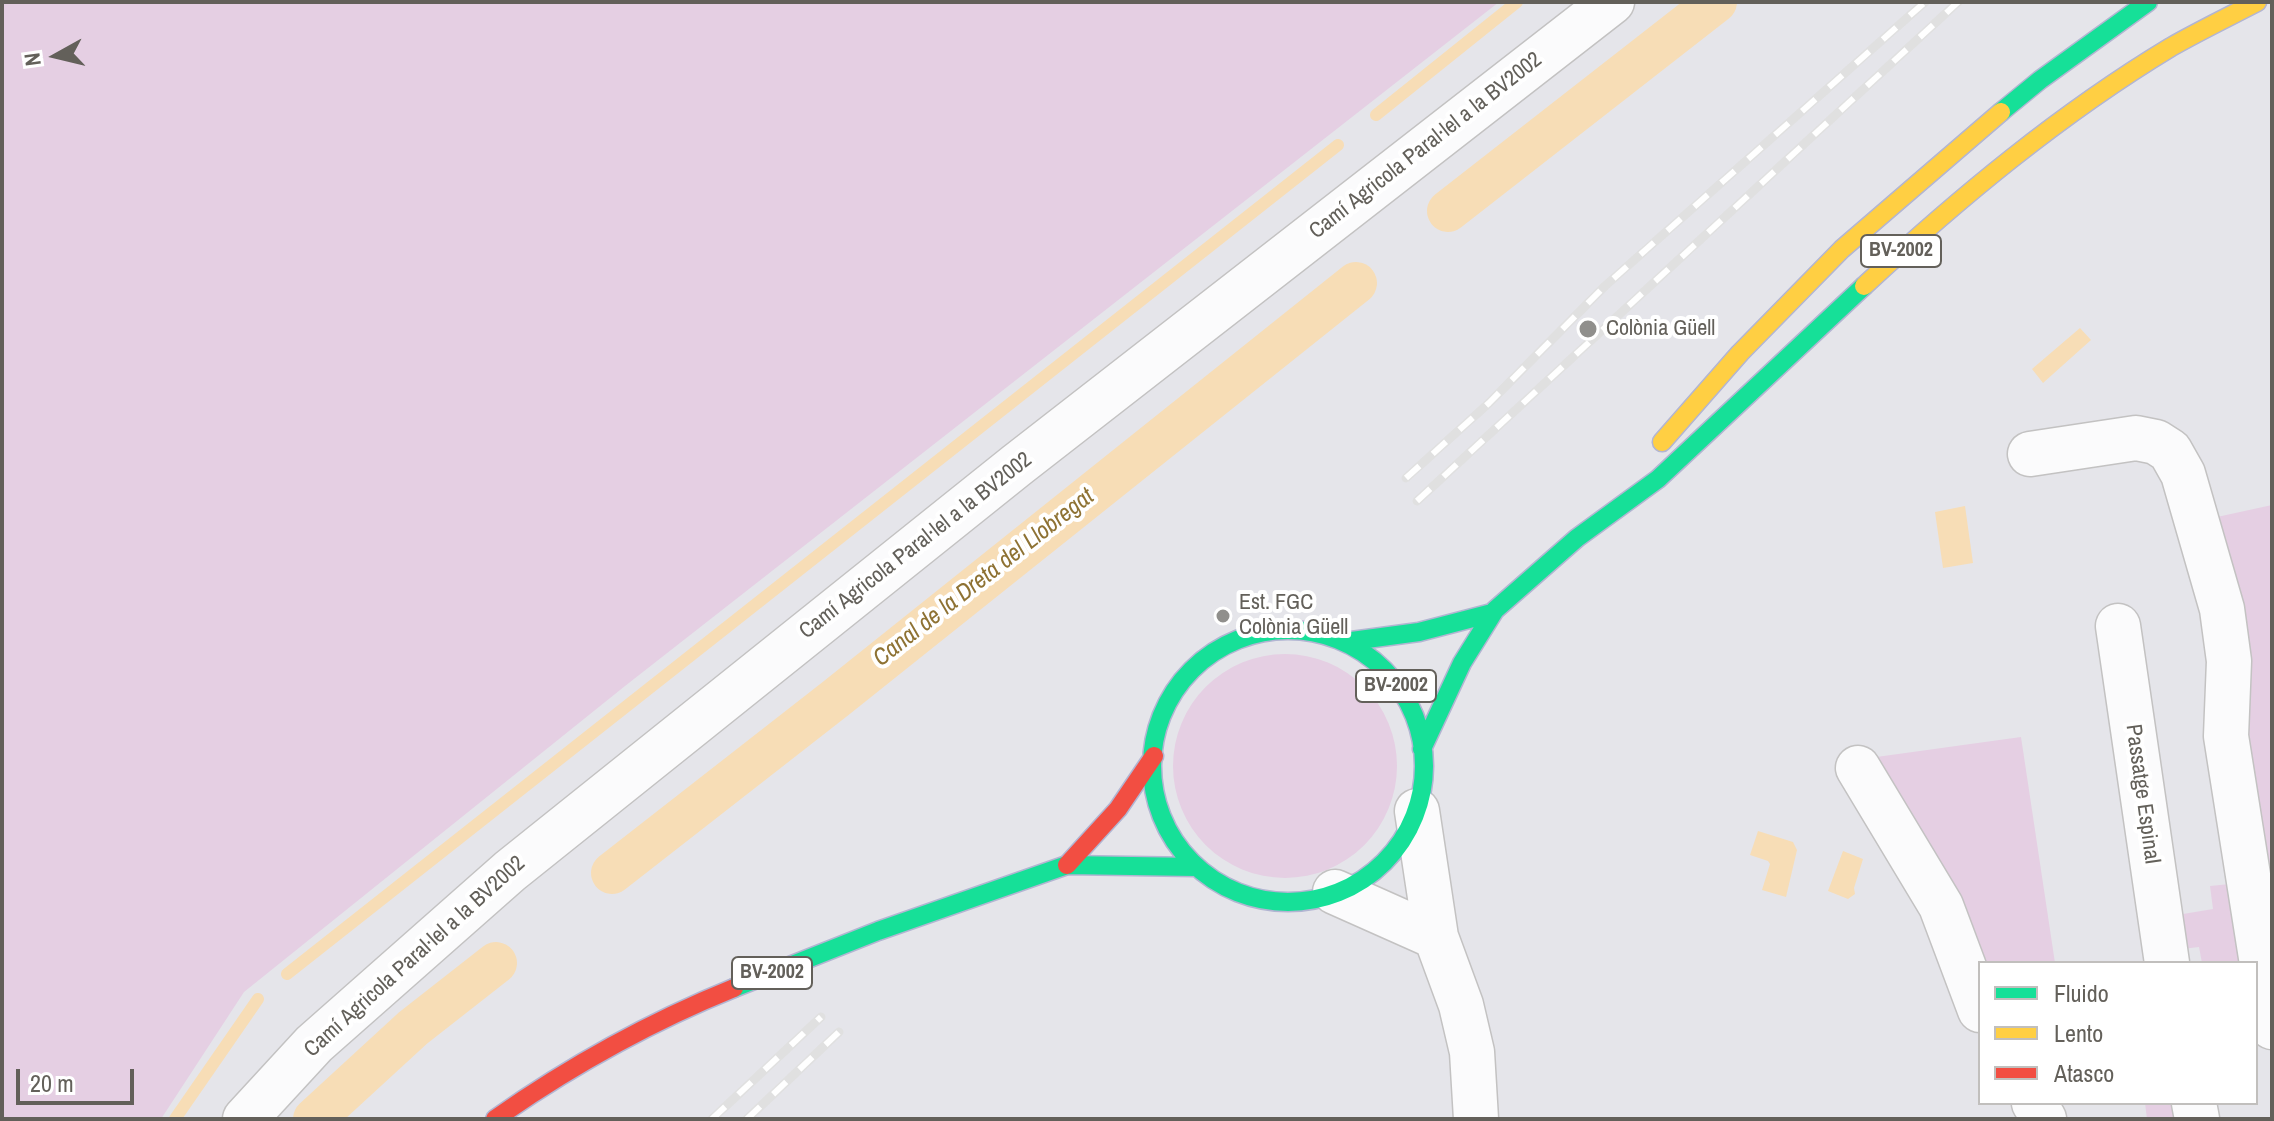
<!DOCTYPE html>
<meta charset="utf-8">
<style>
body{margin:0}
#map{position:relative;width:2274px;height:1121px;overflow:hidden;background:#e5e5ea;font-family:"Archivo Narrow",sans-serif}
canvas{display:block}
.frame{position:absolute;inset:0;border:4px solid #63605a;pointer-events:none}
.legend{position:absolute;left:1978px;top:961px;width:280px;height:144px;box-sizing:border-box;background:#fff;border:2px solid #c1bfbd;margin:0;padding:10px 14px;list-style:none;font-size:24px;color:#63605a}
.legend li{display:flex;align-items:center;gap:16px;height:40px}
.legend b{width:40px;border:2px solid #c1bfbd}
.north{position:absolute;left:16px;top:16px;width:80px;height:80px;-webkit-text-stroke:6px #fff;paint-order:stroke;rotate:262deg;font-size:22px;font-weight:700;line-height:32px;text-align:center;color:#63605a}
.north::after{content:'';display:block;margin:auto;width:28px;height:36px;background:#63605a;clip-path:polygon(50% 0,100% 100%,50% 72%,0 100%)}
.scale{position:absolute;left:16px;top:1069px;width:118px;height:36px;box-sizing:border-box;border:4px solid #63605a;border-top:0;padding-left:10px;font-size:24px;line-height:28px;white-space:nowrap;color:#63605a;-webkit-text-stroke:6px #fff;paint-order:stroke}
</style>
<div id="map">
<canvas width="2274" height="1121"></canvas>
<div class="frame"></div>
<ul class="legend">
<li><b style="height:10px;background:#16e098"></b>Fluido</li>
<li><b style="height:10px;background:#ffcf43"></b>Lento</li>
<li><b style="height:10px;background:#f24e42"></b>Atasco</li>
</ul>
<div class="north">N</div>
<div class="scale">20 m</div>
</div>
<script>
const g = document.querySelector('canvas').getContext('2d');
g.lineJoin = 'round';
function paint(path, color) {
  g.fillStyle = color;
  g.fill(path, 'evenodd');
}
function trace(path, color, width, dash) {
  g.strokeStyle = color;
  g.lineWidth = width;
  g.lineCap = dash ? 'butt' : 'round';
  g.setLineDash(dash || []);
  g.stroke(path);
}
function drawText(font, color, halo, rows, align = 'center') {
  g.font = font + ' "Archivo Narrow",sans-serif';
  g.lineWidth = 8;
  g.setLineDash([]);
  g.textBaseline = 'middle';
  g.strokeStyle = halo;
  g.fillStyle = color;
  for (const [text, x, y, turn = 0] of rows) {
    g.save();
    g.translate(x, y);
    g.rotate((+turn || 0) * Math.PI / 180);
    g.textAlign = isNaN(turn) ? turn : align;
    if (halo) g.strokeText(text, 0, 0);
    g.fillText(text, 0, 0);
    g.restore();
  }
}
paint(new Path2D(`
 M 2,2 L 1499,2 L 625,686 L 244,992 L 161,1119 L 2,1119 Z
 M 2272,505 L 2272,904 L 2217,517 Z
 M1173 766a112 112 0 1 1 224 0a112 112 0 1 1-224 0Z
 M 2021,737 L 2055,963 L 1980,963 L 1862,759 Z
 M 2230,884 L 2244,963 L 2202,963 L 2199,947 L 2182,949 L 2177,915 L 2213,909 L 2210,886 Z
 M 2145,1103 L 2177,1103 L 2181,1119 L 2147,1119 Z`), '#e5cfe3');
paint(new Path2D(`
 M 2080,328 L 2091,340 L 2043,383 L 2032,369 Z
 M 1965,506 L 1973,563 L 1943,568 L 1935,512 Z
 M 1758,831 L 1793,842 L 1797,850 L 1786,897 L 1762,890 L 1770,864 L 1768,861 L 1750,855 Z
 M 1843,851 L 1863,859 L 1854,888 L 1855,894 L 1848,899 L 1828,891 Z`), '#f7ddb6');
trace(new Path2D(`
 M 1376,115 L 1517,2
 M 287,974 L 1338,145
 M 175,1119 L 258,999`), '#f7ddb6', 12);
trace(new Path2D(`
 M 1448,211 L 1716,2
 M 612,873 L 835,699 L 1356,283
 M 314,1119 L 413,1028 L 496,963`), '#f7ddb6', 42);
const street = new Path2D(`
 M 2030,454 L 2136,438 L 2156,442 L 2170,451 L 2183,474 L 2222,609 L 2229,661 L 2226,736 L 2272,1027
 M 2118,626 L 2167,963
 M 1858,768 L 1941,906 L 1980,1010
 M 1417,811 L 1436,937 L 1461,1005 L 1472,1052 L 1476,1119
 M 1335,892 L 1436,937
 M 2034,1103 L 2044,1119
 M 2194,1103 L 2197,1119
 M 245,1119 L 314,1044 L 510,871 L 1017,465 L 1612,2`);
const fast = new Path2D(`
 M 2001,112 L 2040,80 L 2148,2
 M1152 766a136 136 0 1 1 272 0a136 136 0 1 1-272 0Z
 M 1344,642 L 1419,632 L 1492,613
 M 1422,749 L 1462,663 L 1495,610 L 1577,538 L 1658,479 L 1864,286
 M 734,988 L 878,931 L 1067,865 L 1196,867`);
const slow = new Path2D(`
 M 1864,286 C 1959,198 2060,114 2171,47 C 2199,31 2228,17 2257,2
 M 1662,442 L 1740,353 L 1842,249 L 2001,112`);
const jam = new Path2D(`
 M 1067,865 L 1118,809 L 1154,756
 M 495,1119 C 569,1067 650,1022 734,988`);
trace(street, '#c3c2c2', 47);
trace(fast, '#b2b5d2', 21);
trace(slow, '#b2b5d2', 21);
trace(jam, '#b2b5d2', 21);
trace(street, '#fbfbfc', 44);
trace(fast, '#16e098', 18);
trace(slow, '#ffcf43', 18);
trace(jam, '#f24e42', 18);
const rail = new Path2D(`
 M 1406,478 L 1489,403 L 1605,286 L 1925,2
 M 1417,501 L 1958,2
 M 712,1119 L 821,1017
 M 747,1119 L 839,1032`);
trace(rail, '#e0e0e0', 9);
trace(rail, '#fff', 6, [18]);
for (const [x, y, r, color] of [
 [1588,329,10,"#908f8c"],
 [1223,616,8,"#908f8c"]
]) {
  const dot = new Path2D();
  dot.arc(x, y, r, 0, 2 * Math.PI);
  g.fillStyle = color;
  g.fill(dot);
  trace(dot, '#fff', 3);
}
for (const [x, y, w] of [
 [1901,251,80],
 [1396,686,80],
 [772,973,80]
]) {
  const box = new Path2D();
  box.roundRect(x - w / 2, y - 16, w, 32, 6);
  g.fillStyle = '#fff';
  g.fill(box);
  trace(box, '#63605a', 2);
}
drawText('bold 20px', '#63605a', null, [
 ["BV-2002",1901,251],
 ["BV-2002",1396,686],
 ["BV-2002",772,973]
]);
drawText('22px', '#63605a', '#fff', [
 ["Camí Agricola Paral·lel a la BV2002",1426,146,-38],
 ["Camí Agricola Paral·lel a la BV2002",916,546,-38],
 ["Passatge Espinal",2142,794,82],
 ["Camí Agricola Paral·lel a la BV2002",415,957,-42]
]);
drawText('22px', '#63605a', '#fff', [
 ["Colònia Güell",1606,329],
 ["Est. FGC",1239,603],
 ["Colònia Güell",1239,628]
], 'left');
drawText('italic 24px', '#8e7233', '#fff', [
 ["Canal de la Dreta del Llobregat",984,578,-38]
]);
</script>
